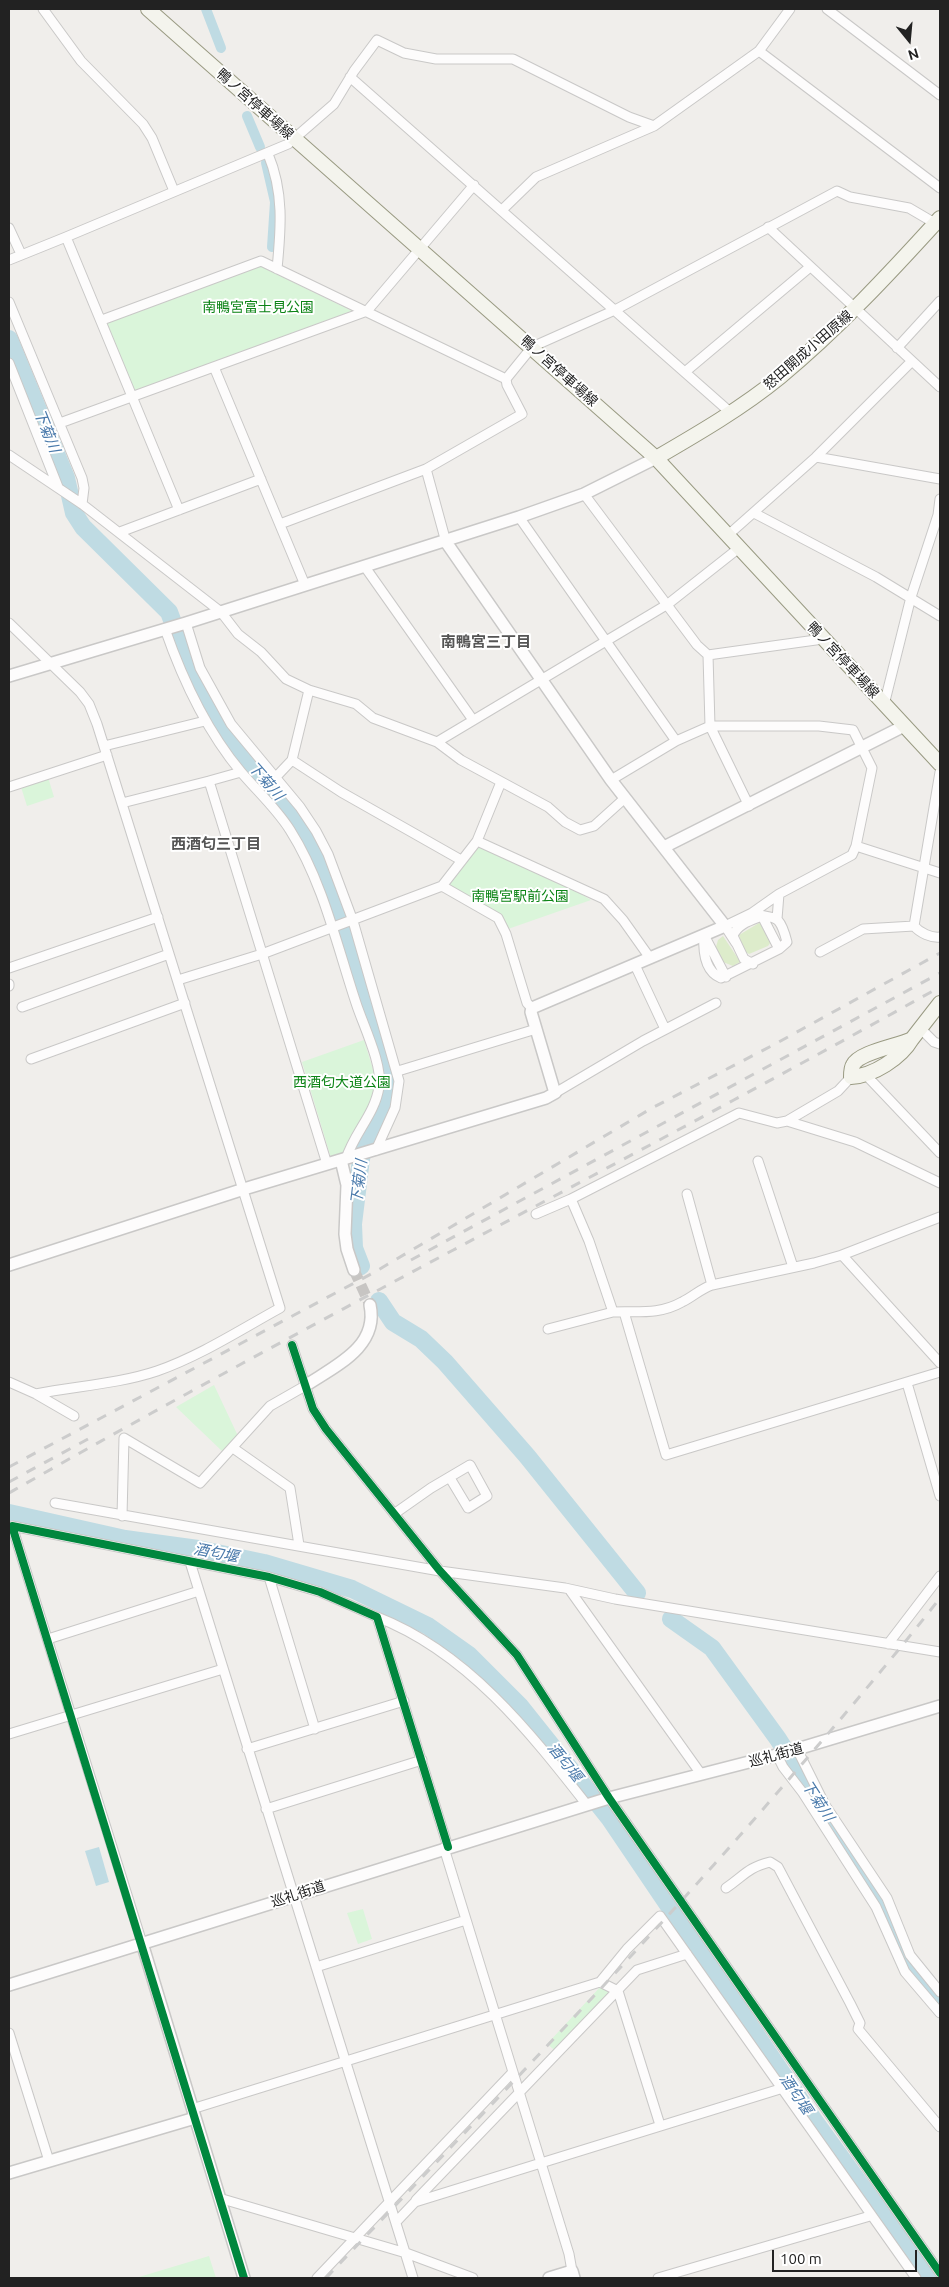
<!DOCTYPE html>
<meta charset="utf-8">
<style>
body{margin:0}
#map{position:relative;width:949px;height:2287px;overflow:hidden;background:#f0eeeb;font-family:Ubuntu,sans-serif}
canvas{display:block}
.frame{position:absolute;inset:0;border:10px solid #222;pointer-events:none}
.north{position:absolute;left:884px;top:15px;width:50px;height:50px;-webkit-text-stroke:4px #fff;paint-order:stroke;rotate:163deg;font-size:14px;font-weight:700;line-height:20px;text-align:center;color:#222}
.north::after{content:'';display:block;margin:auto;width:18px;height:22px;background:#222;clip-path:polygon(50% 0,100% 100%,50% 72%,0 100%)}
.scale{position:absolute;left:772px;top:2250px;width:145px;height:22px;box-sizing:border-box;border:2px solid #222;border-top:0;padding-left:6px;font-size:15px;line-height:18px;white-space:nowrap;color:#222;-webkit-text-stroke:4px #fff;paint-order:stroke}
</style>
<div id="map">
<canvas width="949" height="2287"></canvas>
<div class="frame"></div>
<div class="north">N</div>
<div class="scale">100 m</div>
</div>
<script>
const g = document.querySelector('canvas').getContext('2d');
g.lineJoin = 'round';
function paint(path, color) {
  g.fillStyle = color;
  g.fill(path, 'evenodd');
}
function trace(path, color, width, dash) {
  g.strokeStyle = color;
  g.lineWidth = width;
  g.lineCap = dash ? 'butt' : 'round';
  g.setLineDash(dash || []);
  g.stroke(path);
}
function drawText(font, color, halo, rows, align = 'center') {
  g.font = font + ' Ubuntu,"Noto Sans JP",sans-serif';
  g.lineWidth = 4;
  g.setLineDash([]);
  g.textBaseline = 'middle';
  g.strokeStyle = halo;
  g.fillStyle = color;
  for (const [text, x, y, turn = 0] of rows) {
    g.save();
    g.translate(x, y);
    g.rotate((+turn || 0) * Math.PI / 180);
    g.textAlign = isNaN(turn) ? turn : align;
    if (halo) g.strokeText(text, 0, 0);
    g.fillText(text, 0, 0);
    g.restore();
  }
}
paint(new Path2D(`
 M 759,923 L 763,924 L 771,942 L 768,946 L 749,954 L 743,950 L 739,935 Z
 M 723,936 L 739,960 L 740,962 L 733,966 L 723,962 L 716,947 L 718,940 Z`), '#ddeccb');
paint(new Path2D(`
 M 260,266 L 352,311 L 134,391 L 107,323 Z
 M 48,777 L 54,797 L 27,806 L 21,787 Z
 M 478,846 L 581,894 L 591,900 L 508,929 L 500,914 L 448,885 Z
 M 364,1040 L 375,1076 L 373,1098 L 341,1156 L 331,1158 L 302,1062 Z
 M 214,1385 L 238,1436 L 223,1452 L 176,1407 Z
 M 363,1909 L 372,1939 L 358,1944 L 347,1913 Z
 M 603,1984 L 615,1992 L 557,2052 L 547,2044 Z
 M 209,2256 L 216,2278 L 139,2277 Z`), '#daf5da');
paint(new Path2D(`
 M 99,1847 L 109,1882 L 96,1886 L 85,1851 Z`), '#bfdbe3');
trace(new Path2D(`
 M 206,9 L 221,48
 M 247,116 L 260,147
 M 266,163 L 275,202 L 272,247`), '#bfdbe3', 10);
trace(new Path2D(`
 M 9,339 L 66,478 L 74,513 L 83,527 L 169,612 L 184,652 L 213,713 L 239,750 L 292,811 L 309,838 L 334,896 L 388,1074 L 388,1092 L 385,1106 L 364,1144 L 361,1159 L 353,1224 L 354,1248 L 361,1266
 M 379,1301 L 393,1322 L 421,1339 L 445,1362 L 527,1456 L 637,1593
 M 9,1513 L 125,1539 L 198,1549 L 264,1563 L 352,1589 L 428,1626 L 469,1655 L 520,1706 L 610,1819 L 813,2119 L 928,2278
 M 671,1619 L 712,1648 L 778,1739 L 877,1894 L 893,1925 L 905,1956 L 916,1975 L 940,2002`), '#bfdbe3', 18);
trace(new Path2D(`
 M 354,1270 L 370,1305`), '#c7c5c3', 11, [11, 5.5]);
const minor = new Path2D(`
 M 43,9 L 81,61 L 143,124 L 152,138 L 174,191
 M 827,9 L 940,95
 M 759,51 L 940,188
 M 350,77 L 731,413
 M 268,154 C 284,192 281,228 277,269
 M 502,210 L 536,177 L 654,126
 M 768,227 L 940,387
 M 9,228 L 21,254
 M 66,237 L 288,144 L 334,104 L 354,71 L 377,40 L 404,53 L 436,59 L 513,59 L 629,117 L 654,126 L 759,51 L 790,9
 M 9,260 L 66,237 L 179,510
 M 9,302 L 82,478 L 84,488 L 82,504
 M 102,320 L 261,261 L 506,379 L 532,347 L 615,310 L 837,191 L 850,197 L 909,208 L 938,225
 M 897,348 L 940,301
 M 9,363 L 58,487
 M 214,367 L 305,585
 M 685,372 L 810,267
 M 60,423 L 367,311 L 474,185
 M 9,455 L 82,504 L 221,612 L 238,634 L 261,652 L 286,679 L 309,690 L 356,704 L 373,718 L 437,742 L 461,760 L 548,807 L 565,822 L 580,830 L 594,826 L 625,798
 M 816,457 L 940,479
 M 426,469 L 446,542
 M 584,494 L 697,645 L 708,655 L 823,639
 M 754,513 L 876,577 L 940,616
 M 519,517 L 676,741
 M 280,524 L 426,469 L 522,414 L 507,385 L 506,379
 M 120,532 L 261,479
 M 727,536 L 816,457 L 912,361
 M 365,567 L 473,720
 M 9,623 L 80,692 L 89,704 L 97,724 L 280,1308 C 240,1330 200,1356 157,1371 C 118,1384 76,1386 36,1394
 M 186,623 L 200,668 L 231,724 L 300,807 L 316,831 L 328,854 L 353,921 L 399,1081 L 395,1108 L 376,1150
 M 165,629 C 183,681 206,730 241,772 C 258,792 276,808 290,830 C 323,882 337,946 356,1003 C 363,1025 383,1065 379,1087 C 375,1114 354,1133 346,1159
 M 708,655 L 710,726 L 749,806
 M 309,690 L 292,760 L 341,792 L 461,860
 M 884,705 L 911,597 L 938,515 L 940,499
 M 437,742 L 668,604 L 739,548
 M 104,746 L 205,721
 M 275,778 L 292,760
 M 611,780 L 676,741 L 710,726 L 819,726 L 853,730 L 872,768 L 856,846 L 852,855 L 779,894 L 752,913
 M 209,781 L 241,772
 M 9,787 L 107,755
 M 122,803 L 209,781 L 327,1164
 M 477,841 L 604,899 L 623,920 L 650,958
 M 856,846 L 940,873
 M 442,886 L 498,918 L 506,934 L 527,1003 L 532,1008
 M 777,919 L 779,894
 M 914,926 L 940,772
 M 704,935 C 703,950 704,971 721,978 L 779,949 L 787,942 C 779,911 775,920 752,913 L 725,926 L 736,943
 M 704,935 L 726,977
 M 820,952 L 863,929 L 914,926 C 920,933 931,938 940,937
 M 753,964 L 744,959 L 733,936 C 737,924 752,920 762,916 L 779,949
 M 635,965 L 665,1029
 M 9,968 L 158,917
 M 178,980 L 262,954 L 442,886 L 477,841 L 501,782
 M 9,984 L 9,986
 M 22,1007 L 169,954
 M 921,1029 L 934,1042 L 940,1044
 M 31,1059 L 185,1003
 M 398,1071 L 536,1029
 M 865,1074 L 940,1153
 M 555,1093 L 643,1041 L 716,1003
 M 787,1121 L 838,1091 L 851,1077
 M 758,1161 L 793,1267
 M 940,1183 L 855,1142 L 787,1121 L 777,1123 L 739,1113 L 571,1199 L 589,1241 L 613,1312 C 638,1311 659,1315 682,1302 C 693,1297 700,1289 712,1285 L 814,1263 L 842,1255 L 940,1363
 M 687,1194 L 712,1285
 M 536,1214 L 571,1199
 M 842,1255 L 940,1217
 M 624,1312 L 666,1455 L 940,1372
 M 548,1329 L 613,1312
 M 292,1345 L 313,1409 L 326,1429 L 440,1571 L 517,1655 L 609,1798 L 940,2273
 M 9,1382 L 36,1394 L 74,1416
 M 907,1383 L 940,1496
 M 233,1448 L 290,1488 L 299,1545
 M 55,1503 L 440,1571 L 565,1588 L 615,1599 L 940,1652
 M 394,1514 L 431,1488 L 470,1465 L 487,1496 L 468,1508 L 450,1478
 M 122,1516 L 124,1438 L 200,1483 L 270,1406 L 305,1386
 M 190,1562 L 413,2278
 M 269,1577 L 315,1729
 M 569,1589 L 701,1774
 M 377,1617 C 467,1652 529,1731 587,1805
 M 48,1639 L 199,1591
 M 888,1644 L 940,1576
 M 9,1734 L 223,1669
 M 247,1749 L 404,1701
 M 797,1749 L 825,1805 L 887,1898 L 910,1955 L 940,1992
 M 777,1755 L 783,1767 L 803,1793 L 876,1907 L 905,1972 L 940,2013
 M 266,1809 L 422,1760
 M 444,1848 L 569,2254 L 572,2271
 M 726,1888 C 745,1875 747,1868 770,1862 L 778,1867 L 850,2003 L 860,2023 L 858,2029 L 940,2127
 M 142,1943 L 12,1526 L 269,1577 L 320,1592 L 377,1617 L 448,1847
 M 316,1967 L 466,1920
 M 600,1982 L 618,1991 L 660,2125
 M 9,2033 L 49,2161
 M 192,2109 L 600,1982 L 627,1949 L 660,1916 L 916,2278
 M 219,2198 L 406,2253 L 473,2278
 M 416,2200 L 637,1970 L 687,1954
 M 396,2222 L 415,2202 L 780,2089
 M 317,2278 L 513,2072
 M 658,2278 L 870,2216`);
const tertiary = new Path2D(`
 M 9,676 L 186,623 L 519,517 L 584,494 L 656,458
 M 664,847 L 904,726
 M 341,1160 L 347,1185 L 345,1234 L 347,1249 L 354,1270
 M 9,1265 L 244,1189 L 546,1098 L 555,1093 L 531,1012 L 532,1008 L 725,926 L 611,780 L 446,542
 M 305,1386 C 335,1366 379,1347 370,1305
 M 142,1943 L 244,2278
 M 9,1985 L 609,1798 L 784,1753 L 940,1706
 M 9,2173 L 195,2118
 M 549,2278 L 572,2271 L 574,2278`);
const secondary = new Path2D(`
 M 148,9 L 656,458 L 940,764
 M 656,458 C 699,433 742,408 780,377 C 838,329 890,273 940,218
 M 912,1039 C 901,1058 873,1076 851,1077 C 851,1074 851,1068 853,1065 C 859,1052 898,1046 912,1039 Z
 M 912,1039 L 940,1003`);
trace(minor, '#c9c8c7', 11);
trace(tertiary, '#c9c8c7', 14);
trace(secondary, '#999a82', 16);
trace(minor, '#fdfcfc', 9);
trace(tertiary, '#fdfcfc', 11);
trace(secondary, '#f4f4ed', 14);
trace(new Path2D(`
 M 411,1260 L 940,973
 M 9,1467 L 373,1273 L 652,1108 L 777,1043 L 940,953
 M 9,1482 L 88,1439
 M 9,1493 C 316,1318 632,1159 940,987
 M 326,2278 C 485,2111 646,1946 796,1771 C 845,1714 894,1657 940,1598`), '#ccc', 3, [10, 10]);
trace(new Path2D(`
 M 292,1345 L 313,1409 L 326,1429 L 440,1571 L 517,1655 L 609,1798 L 940,2273
 M 244,2278 L 12,1526 L 269,1577 L 320,1592 L 377,1617 L 448,1847`), '#00873e', 8);
drawText('14px', '#222', '#fff', [
 ["鴨ノ宮停車場線",255,104,42],
 ["怒田開成小田原線",808,350,-41],
 ["鴨ノ宮停車場線",559,371,42],
 ["鴨ノ宮停車場線",843,660,47],
 ["巡礼街道",776,1755,-15],
 ["巡礼街道",298,1894,-18]
]);
drawText('14px', '#0c8416', '#fff', [
 ["南鴨宮富士見公園",258,307],
 ["南鴨宮駅前公園",520,896],
 ["西酒匂大道公園",342,1082]
]);
drawText('italic 15px', '#4a7aab', '#fff', [
 ["下菊川",47,431,68],
 ["下菊川",266,781,49],
 ["下菊川",359,1182,-83],
 ["酒匂堰",216,1553,11],
 ["酒匂堰",565,1762,51],
 ["下菊川",818,1801,57],
 ["酒匂堰",796,2094,56]
]);
drawText('bold 15px', '#555', '#fff', [
 ["南鴨宮三丁目",486,642],
 ["西酒匂三丁目",216,844]
]);
</script>
